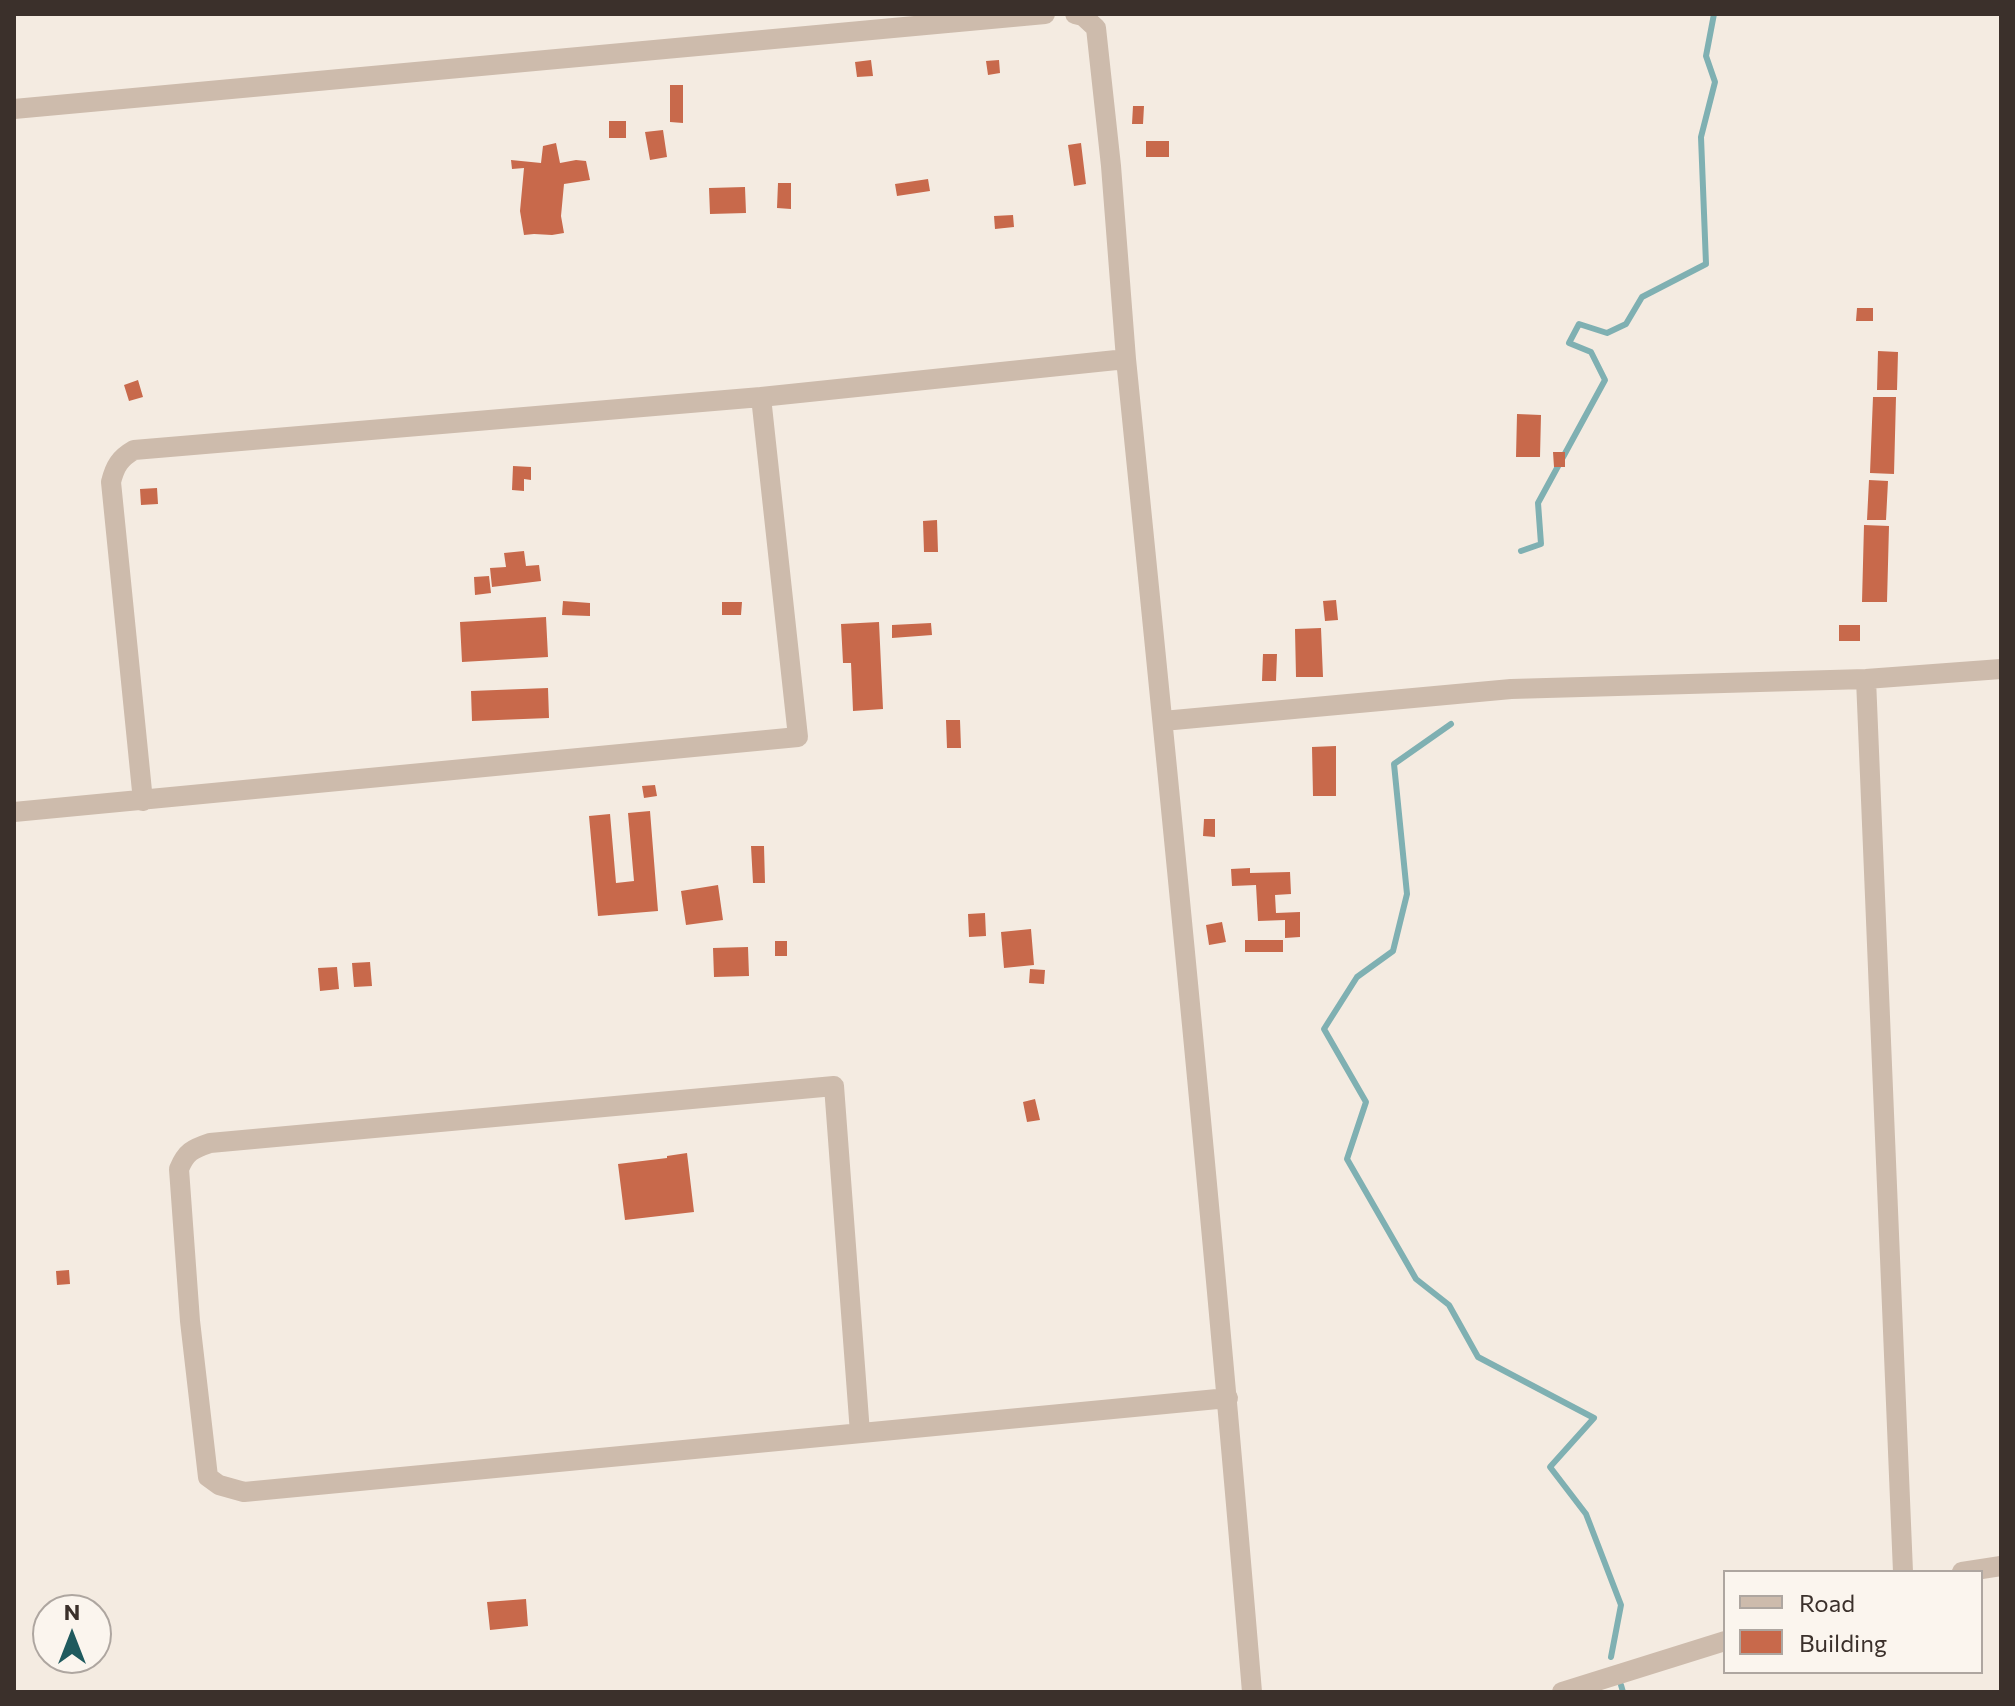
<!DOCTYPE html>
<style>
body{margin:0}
#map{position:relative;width:2015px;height:1706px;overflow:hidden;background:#f4ebe1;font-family:Commissioner,sans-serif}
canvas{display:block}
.frame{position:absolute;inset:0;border:16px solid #3b302b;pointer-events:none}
.legend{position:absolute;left:1723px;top:1570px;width:260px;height:104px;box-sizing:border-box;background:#fbf5ee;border:2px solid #aea6a0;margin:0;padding:10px 14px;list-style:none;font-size:24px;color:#3b302b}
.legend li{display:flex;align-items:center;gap:16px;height:40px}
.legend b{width:40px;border:2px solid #aea6a0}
.north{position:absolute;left:32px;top:1594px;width:80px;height:80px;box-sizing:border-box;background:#fbf5ee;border:2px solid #aea6a0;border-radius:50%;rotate:0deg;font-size:22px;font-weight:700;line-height:32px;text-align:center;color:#3b302b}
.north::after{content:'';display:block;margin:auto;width:28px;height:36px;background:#1f5a5e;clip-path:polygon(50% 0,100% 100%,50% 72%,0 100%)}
</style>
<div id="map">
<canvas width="2015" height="1706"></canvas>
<div class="frame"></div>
<ul class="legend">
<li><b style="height:10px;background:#cdbbac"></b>Road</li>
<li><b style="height:22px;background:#c8694b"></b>Building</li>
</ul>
<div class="north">N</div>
</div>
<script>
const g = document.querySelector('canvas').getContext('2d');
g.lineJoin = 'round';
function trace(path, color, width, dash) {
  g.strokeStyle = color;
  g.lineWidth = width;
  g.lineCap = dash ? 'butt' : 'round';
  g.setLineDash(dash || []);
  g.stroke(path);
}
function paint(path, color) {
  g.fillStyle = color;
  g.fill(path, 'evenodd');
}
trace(new Path2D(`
 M 1521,551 L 1541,544 L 1538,503 L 1605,380 L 1591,352 L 1569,343 L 1579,324 L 1607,333 L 1626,324 L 1642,297 L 1706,264 L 1701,137 L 1715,82 L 1706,56 L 1714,14
 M 1451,724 L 1394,764 L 1407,894 L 1393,951 L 1357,977 L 1324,1029 L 1366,1102 L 1347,1159 L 1416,1279 L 1449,1305 L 1478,1357 L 1594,1418 L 1550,1467 L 1586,1514 L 1621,1605 L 1611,1657
 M 1621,1685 L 1623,1692`), '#7fb0b2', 6);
paint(new Path2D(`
 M 871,60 L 873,76 L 857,77 L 855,62 Z
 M 999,60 L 1000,73 L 988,75 L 986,61 Z
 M 670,85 L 683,85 L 683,123 L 670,122 Z
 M 1133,106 L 1144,106 L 1143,124 L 1132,124 Z
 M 609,121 L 626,121 L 626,138 L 609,138 Z
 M 663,130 L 667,157 L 650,160 L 645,132 Z
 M 1146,141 L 1169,141 L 1169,157 L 1146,157 Z
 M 556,143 L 560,163 L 576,160 L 586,161 L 590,180 L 564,184 L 561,216 L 564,233 L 552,235 L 534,234 L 524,235 L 520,211 L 524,168 L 512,169 L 511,160 L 541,163 L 543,146 Z
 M 1081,143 L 1086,184 L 1074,186 L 1068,145 Z
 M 928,179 L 930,191 L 897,196 L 895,184 Z
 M 778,183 L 791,183 L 791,209 L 777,208 Z
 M 745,187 L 746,213 L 710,214 L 709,188 Z
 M 1013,215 L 1014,227 L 995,229 L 994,216 Z
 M 1857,308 L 1873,308 L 1873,321 L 1856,321 Z
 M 1878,351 L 1898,352 L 1897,390 L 1877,390 Z
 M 138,380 L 143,397 L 129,401 L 124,385 Z
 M 1873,397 L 1896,397 L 1894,474 L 1870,473 Z
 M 1517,414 L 1541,415 L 1540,457 L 1516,457 Z
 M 1553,452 L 1565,452 L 1565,467 L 1554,467 Z
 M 513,466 L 531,467 L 531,480 L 524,479 L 524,491 L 512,490 Z
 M 1869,480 L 1888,481 L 1886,520 L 1867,520 Z
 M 157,488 L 158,504 L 141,505 L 140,489 Z
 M 937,520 L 938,552 L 924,552 L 923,521 Z
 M 1864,525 L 1889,526 L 1887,602 L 1862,602 Z
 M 524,551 L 526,566 L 539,565 L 541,581 L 492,587 L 490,568 L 506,567 L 504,553 Z
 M 489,576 L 491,593 L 475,595 L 474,577 Z
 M 1336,600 L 1338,620 L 1325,621 L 1323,601 Z
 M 563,601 L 590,603 L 590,616 L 562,615 Z
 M 722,602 L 742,602 L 741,615 L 722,615 Z
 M 546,617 L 548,657 L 462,662 L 460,622 Z
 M 879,622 L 883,709 L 853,711 L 851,663 L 843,663 L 841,624 Z
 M 931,623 L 932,635 L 892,638 L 892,625 Z
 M 1839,625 L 1860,625 L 1860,641 L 1839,641 Z
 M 1321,628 L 1323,677 L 1296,677 L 1295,629 Z
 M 1263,654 L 1277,654 L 1276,681 L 1262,681 Z
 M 548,688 L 549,718 L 472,721 L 471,691 Z
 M 946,720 L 960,720 L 961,748 L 947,748 Z
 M 1336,746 L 1336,796 L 1313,796 L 1312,747 Z
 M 655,785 L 657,796 L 644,798 L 642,786 Z
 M 650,811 L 658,911 L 598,916 L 589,816 L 610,814 L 616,883 L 634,881 L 628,813 Z
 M 1204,819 L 1215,819 L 1215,837 L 1203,836 Z
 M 751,846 L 764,846 L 765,883 L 753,883 Z
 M 1250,868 L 1250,873 L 1290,872 L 1291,894 L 1275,895 L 1276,913 L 1300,912 L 1300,937 L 1285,938 L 1285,920 L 1258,921 L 1256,885 L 1232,886 L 1231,869 Z
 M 718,885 L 723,920 L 686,925 L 681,891 Z
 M 985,913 L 986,936 L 969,937 L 968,914 Z
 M 1222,922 L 1226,942 L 1209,945 L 1206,925 Z
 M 1031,929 L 1034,965 L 1004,968 L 1001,932 Z
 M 1245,940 L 1283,940 L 1283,952 L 1245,952 Z
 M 775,941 L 787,941 L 787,956 L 775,956 Z
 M 748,947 L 749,976 L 714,977 L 713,948 Z
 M 370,962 L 372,986 L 354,987 L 352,963 Z
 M 337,967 L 339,989 L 320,991 L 318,968 Z
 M 1030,969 L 1045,970 L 1044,984 L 1029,983 Z
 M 1035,1099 L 1040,1120 L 1027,1122 L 1023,1102 Z
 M 687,1153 L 694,1212 L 625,1220 L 618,1164 L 667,1158 L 667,1156 Z
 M 69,1270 L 70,1284 L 57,1285 L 56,1271 Z
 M 526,1599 L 528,1626 L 490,1630 L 487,1602 Z`), '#c8694b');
trace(new Path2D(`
 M 14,109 L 1045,14
 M 1126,359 C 1171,803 1215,1247 1252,1692
 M 1866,679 L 1903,1572
 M 1163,721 L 1511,689 L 1866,679 L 2001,669
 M 143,801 L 111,482 C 115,466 120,458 134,450 L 761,397 L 1126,359 L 1111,166 L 1096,28 L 1083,16 L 1075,14
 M 14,812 L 798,737 L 761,397
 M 860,1433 L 834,1086 L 210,1143 C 192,1149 186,1152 179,1169 L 190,1321 L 208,1477 L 219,1485 L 244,1492 L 1228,1398
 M 1962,1572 L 2001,1566
 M 1562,1692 L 1725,1641`), '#cdbbac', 20);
</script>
